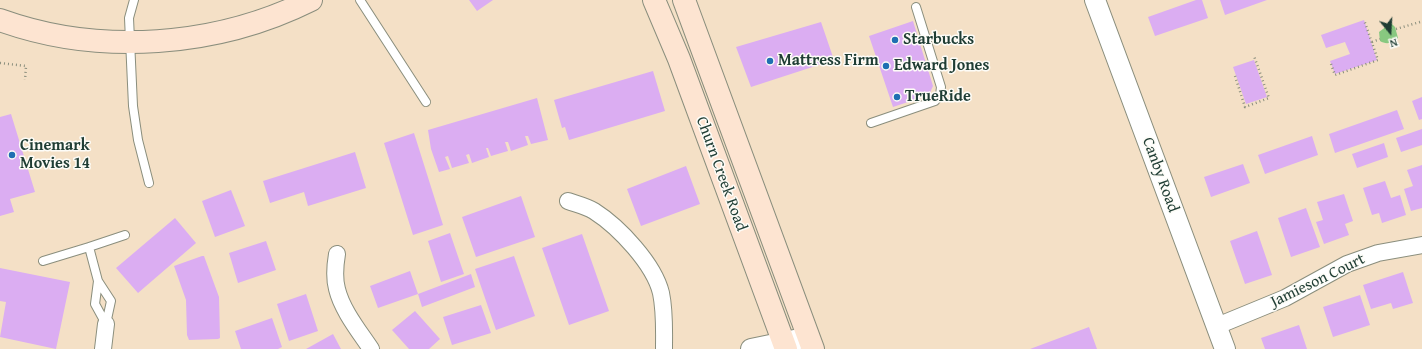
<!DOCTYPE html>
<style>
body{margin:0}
#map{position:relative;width:1422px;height:349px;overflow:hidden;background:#f4e0c6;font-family:"Gentium Book Plus",serif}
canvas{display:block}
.north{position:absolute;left:1370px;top:12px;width:40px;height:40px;-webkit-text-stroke:3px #fdfcf7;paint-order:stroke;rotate:162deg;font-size:11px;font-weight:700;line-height:16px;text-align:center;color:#1f3d34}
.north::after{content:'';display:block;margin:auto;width:14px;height:18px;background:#1f3d34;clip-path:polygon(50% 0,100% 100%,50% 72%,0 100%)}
</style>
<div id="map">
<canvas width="1422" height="349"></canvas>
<div class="north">N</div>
</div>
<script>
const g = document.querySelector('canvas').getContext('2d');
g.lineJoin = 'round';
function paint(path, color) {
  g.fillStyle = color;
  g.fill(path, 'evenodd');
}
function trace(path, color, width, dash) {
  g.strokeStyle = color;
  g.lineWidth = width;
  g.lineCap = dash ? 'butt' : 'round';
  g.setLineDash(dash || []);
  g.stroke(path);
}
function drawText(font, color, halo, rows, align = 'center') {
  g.font = font + ' "Gentium Book Plus",serif';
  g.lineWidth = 3;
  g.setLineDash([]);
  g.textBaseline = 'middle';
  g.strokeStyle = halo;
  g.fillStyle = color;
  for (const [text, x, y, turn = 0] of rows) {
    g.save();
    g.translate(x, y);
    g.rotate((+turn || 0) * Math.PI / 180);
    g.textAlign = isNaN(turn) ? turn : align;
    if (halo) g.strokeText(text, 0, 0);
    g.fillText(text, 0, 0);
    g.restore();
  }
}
paint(new Path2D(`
 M 1391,23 L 1395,27 L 1398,38 C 1394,43 1386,45 1380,41 L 1379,32 Z`), '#88c880');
paint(new Path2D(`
 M 469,0 L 493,0 L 477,11 Z
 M 1196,0 L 1202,0 L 1208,18 L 1155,36 L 1148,17 Z
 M 1220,0 L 1267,0 L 1225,15 Z
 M 1364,20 L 1377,60 L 1335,74 L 1330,61 L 1350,54 L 1345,42 L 1326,48 L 1321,35 Z
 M 913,21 L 933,86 L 929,95 L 893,107 L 869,36 Z
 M 821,22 L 834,60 L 751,87 L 736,47 Z
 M 1254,60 L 1267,97 L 1246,104 L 1233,67 Z
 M 653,71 L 665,111 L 569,140 L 565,127 L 562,128 L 554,100 Z
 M 1422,97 L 1422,119 L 1419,120 L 1412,101 Z
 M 537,98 L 548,140 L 531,144 L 528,136 L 525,136 L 528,145 L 511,151 L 508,142 L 505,142 L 508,151 L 491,156 L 488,148 L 486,148 L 489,157 L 472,163 L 469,154 L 466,155 L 469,163 L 452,168 L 448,156 L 445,157 L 450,169 L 439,172 L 431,149 L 428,130 Z
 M 1397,110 L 1404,129 L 1335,153 L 1329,134 Z
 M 11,114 L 35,192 L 10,199 L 14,212 L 0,216 L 0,117 Z
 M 1422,129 L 1422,145 L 1401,152 L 1396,138 Z
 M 414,133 L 443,225 L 413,235 L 384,143 Z
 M 1312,136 L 1318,155 L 1265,174 L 1258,155 Z
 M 1384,143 L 1388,157 L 1357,168 L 1352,154 Z
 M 355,152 L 366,188 L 308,206 L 304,192 L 270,203 L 263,181 Z
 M 1243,164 L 1250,183 L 1211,197 L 1204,177 Z
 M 1422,165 L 1422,208 L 1411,211 L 1404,189 L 1413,186 L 1407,170 Z
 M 686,166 L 700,204 L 641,226 L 627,189 Z
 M 1385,181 L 1391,198 L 1400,195 L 1406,215 L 1382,223 L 1379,213 L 1372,215 L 1363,188 Z
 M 231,190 L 245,226 L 215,237 L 202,201 Z
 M 1344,194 L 1353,221 L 1345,224 L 1349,235 L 1324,244 L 1316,222 L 1323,220 L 1317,202 Z
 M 521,196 L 535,237 L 476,257 L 462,217 Z
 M 1306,208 L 1320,247 L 1291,257 L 1278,218 Z
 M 175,218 L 196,243 L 138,293 L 116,268 Z
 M 1257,231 L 1272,275 L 1245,284 L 1230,241 Z
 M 450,233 L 464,274 L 441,282 L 428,241 Z
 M 582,234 L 609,311 L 569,325 L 542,248 Z
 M 266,241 L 276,270 L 238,283 L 229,253 Z
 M 202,256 L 204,256 L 219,297 L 220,338 L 218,339 L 189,340 L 187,335 L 186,300 L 174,266 Z
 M 514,256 L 535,316 L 496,330 L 475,269 Z
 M 0,268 L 70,282 L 56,349 L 0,337 L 6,302 L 0,301 Z
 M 410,271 L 418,294 L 378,308 L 370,286 Z
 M 1403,272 L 1413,303 L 1393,309 L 1391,303 L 1371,309 L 1363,285 Z
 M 471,274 L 475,287 L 422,307 L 418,294 Z
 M 306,294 L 318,331 L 289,341 L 277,304 Z
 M 1360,295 L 1370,325 L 1333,337 L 1323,307 Z
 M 481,305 L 491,333 L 452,345 L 443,317 Z
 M 415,311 L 440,339 L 429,349 L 409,349 L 392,330 Z
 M 272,318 L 282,347 L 278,349 L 241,349 L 235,331 Z
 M 1299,325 L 1307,349 L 1265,349 L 1261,338 Z
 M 1089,327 L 1097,349 L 1030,349 Z
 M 333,334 L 341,349 L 306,349 Z`), '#dbadf2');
const service = new Path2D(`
 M 134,0 L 129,18 L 133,106 L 138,140 L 149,183
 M 360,0 L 426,102
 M 871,123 L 935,101 L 940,95 L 941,87 L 916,7
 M 43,261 L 89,247
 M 98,281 L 95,304 L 106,324
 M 106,324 L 111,301 L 98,281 L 89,247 L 125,235`);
const minor = new Path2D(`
 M 568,201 C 576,204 586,206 594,211 C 619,227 654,264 661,293 C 665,312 664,331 664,349
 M 337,254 C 335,266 334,278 337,289 C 342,310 359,331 371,349
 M 1217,326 L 1285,298 L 1347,264 L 1378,253 L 1422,245
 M 103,349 L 106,324`);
const tertiary = new Path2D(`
 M 1095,0 L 1225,349
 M 751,349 L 809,337`);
const secondary = new Path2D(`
 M 654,0 L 679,59 L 786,349
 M 684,0 L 813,349
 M 0,20 C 100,56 217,47 311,0`);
trace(service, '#8a8e7d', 10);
trace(minor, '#8a8e7d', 18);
trace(tertiary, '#8a8e7d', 22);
trace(secondary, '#8a8e7d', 24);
trace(new Path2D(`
 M 1396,29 L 1420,22
 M 1372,42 L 1380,39
 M 0,63 L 26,66 L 25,80
 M 1331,64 L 1335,75 L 1378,60 L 1364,20
 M 1235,76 L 1245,107 L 1269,98 L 1254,56`), '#8a8e7d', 2.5, [1, 3]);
trace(service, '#fff', 8);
trace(minor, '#fff', 16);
trace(tertiary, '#fff', 20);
trace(secondary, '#fde4d1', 22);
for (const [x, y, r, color] of [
 [895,40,4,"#1f6fb2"],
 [770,61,4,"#1f6fb2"],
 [886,66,4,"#1f6fb2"],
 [897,97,4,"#1f6fb2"],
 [12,155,4,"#1f6fb2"]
]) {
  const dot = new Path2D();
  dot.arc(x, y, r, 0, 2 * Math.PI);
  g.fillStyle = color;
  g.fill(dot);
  trace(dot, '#fdfcf7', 1.5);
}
drawText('bold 16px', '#1f3d34', '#fdfcf7', [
 ["Starbucks",903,40],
 ["Mattress Firm",778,61],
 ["Edward Jones",894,66],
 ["TrueRide",905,97],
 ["Cinemark",20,146],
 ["Movies 14",20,164]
], 'left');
drawText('16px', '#1f3d34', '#fdfcf7', [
 ["Churn Creek Road",721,174,70],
 ["Canby Road",1160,175,70],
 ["Jamieson Court",1318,281,-26]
]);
</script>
